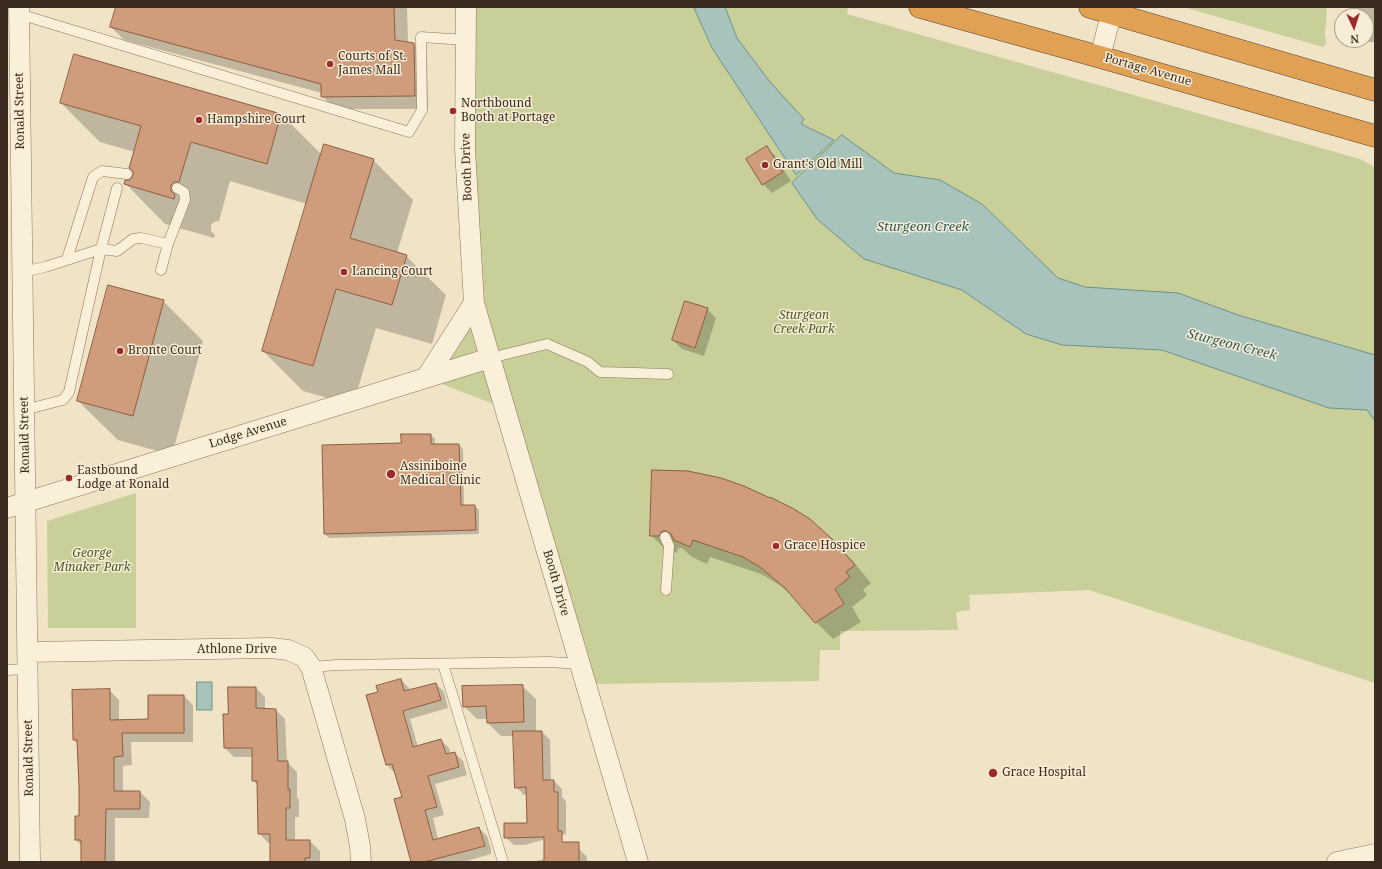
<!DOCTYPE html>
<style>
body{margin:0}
#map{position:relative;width:1382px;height:869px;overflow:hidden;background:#f0e3c6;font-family:"Noto Serif",serif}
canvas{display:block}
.frame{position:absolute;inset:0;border:8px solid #3c2c1f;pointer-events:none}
.north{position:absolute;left:1334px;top:8px;width:40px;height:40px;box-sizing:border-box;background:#f7edd6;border:1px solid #aca08d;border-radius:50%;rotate:176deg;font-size:11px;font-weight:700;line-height:16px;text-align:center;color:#3c2c1f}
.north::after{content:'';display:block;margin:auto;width:14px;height:18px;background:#9d292b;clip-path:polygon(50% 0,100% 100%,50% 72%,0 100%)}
</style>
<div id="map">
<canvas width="1382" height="869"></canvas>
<div class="frame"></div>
<div class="north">N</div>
</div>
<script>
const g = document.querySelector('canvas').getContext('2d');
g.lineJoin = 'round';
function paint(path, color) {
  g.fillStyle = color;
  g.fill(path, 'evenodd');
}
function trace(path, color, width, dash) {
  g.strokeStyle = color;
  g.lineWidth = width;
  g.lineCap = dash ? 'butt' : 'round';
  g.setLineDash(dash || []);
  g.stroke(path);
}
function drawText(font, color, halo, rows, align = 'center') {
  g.font = font + ' "Noto Serif",serif';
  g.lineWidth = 3;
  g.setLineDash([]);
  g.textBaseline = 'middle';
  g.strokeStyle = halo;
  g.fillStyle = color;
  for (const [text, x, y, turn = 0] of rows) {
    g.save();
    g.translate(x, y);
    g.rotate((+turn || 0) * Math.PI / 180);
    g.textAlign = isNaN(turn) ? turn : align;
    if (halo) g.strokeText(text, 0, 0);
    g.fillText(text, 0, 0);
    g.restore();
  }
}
paint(new Path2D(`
 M 466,7 L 848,7 L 847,14 L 1360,159 L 1375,167 L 1375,683 L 1089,590 L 969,595 L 970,610 L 956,612 L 958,630 L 840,631 L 840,650 L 820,650 L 819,681 L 586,684 L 504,408 L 426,378 L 474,303 Z
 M 1183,7 L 1327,7 L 1325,35 L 1326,43 L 1323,47 Z
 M 136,493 L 136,628 L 48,628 L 47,521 Z`), '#c9cf99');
const water = new Path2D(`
 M 694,7 L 725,7 L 737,38 L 770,82 L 804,119 L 801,124 L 834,140 L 796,175 L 712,48 Z
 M 842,135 L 894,173 L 940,180 L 982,204 L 1058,278 L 1085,287 L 1178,293 L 1238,315 L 1375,355 L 1375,421 L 1367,410 L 1329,408 L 1162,350 L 1062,345 L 1026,334 L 962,290 L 864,259 L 817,219 L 792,183 Z
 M 197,682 L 212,682 L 212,710 L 197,710 Z`);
paint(water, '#a7c3bb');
trace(water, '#6d9289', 1);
paint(new Path2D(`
 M 117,7 L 407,7 L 408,43 L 414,44 L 427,57 L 428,109 L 335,109 L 322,96 L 322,93 L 124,40 L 111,27 Z
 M 1351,7 L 1375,7 L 1375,42 L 1360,42 L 1358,40 L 1366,40 L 1366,16 L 1351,16 Z
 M 75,55 L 281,114 L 322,155 L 373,160 L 413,200 L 397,253 L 406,256 L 446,295 L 432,344 L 376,328 L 353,405 L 303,391 L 263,351 L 307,204 L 230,181 L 219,221 L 214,222 L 211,225 L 211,231 L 215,235 L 214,238 L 165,224 L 126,184 L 130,181 L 134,175 L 135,152 L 100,142 L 61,103 Z
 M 766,147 L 775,156 L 791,181 L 772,193 L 763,184 L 748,160 Z
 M 163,301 L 203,341 L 172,455 L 118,440 L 78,401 Z
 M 707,309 L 716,318 L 704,356 L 682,349 L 673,340 Z
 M 431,435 L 435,439 L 435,445 L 459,445 L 463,449 L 464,506 L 475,506 L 479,510 L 479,534 L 329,538 L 325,534 L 402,444 Z
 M 653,471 L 832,540 L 850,558 L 871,583 L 863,590 L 867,595 L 852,607 L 861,622 L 833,639 L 816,622 L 796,598 L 778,584 L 761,574 L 710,557 L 707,564 L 692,557 L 682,548 L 679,548 L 676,553 L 668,552 L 651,535 Z
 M 401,680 L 409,688 L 410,691 L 436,684 L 444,692 L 448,708 L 410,719 L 418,747 L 441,740 L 449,748 L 451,754 L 455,753 L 463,761 L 467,775 L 435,784 L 444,815 L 433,818 L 438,839 L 479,828 L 487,836 L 491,849 L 491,854 L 463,862 L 412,862 L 403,798 L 395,773 L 387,765 L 379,692 Z
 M 522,686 L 536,699 L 536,732 L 542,732 L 550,740 L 551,781 L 554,781 L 562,789 L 562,797 L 566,801 L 566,834 L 524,845 L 514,845 L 505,837 L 528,824 L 527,795 L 524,795 L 516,787 L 515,736 L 501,736 L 488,723 L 488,719 L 477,719 L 464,706 Z
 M 256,688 L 265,697 L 265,709 L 276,710 L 285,719 L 287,762 L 297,772 L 297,798 L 299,799 L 299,817 L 295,817 L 295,841 L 310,841 L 320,851 L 320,862 L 271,862 L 271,843 L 268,843 L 259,833 L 258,786 L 253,780 L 253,757 L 234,757 L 225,748 L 229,715 Z
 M 109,690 L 119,700 L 119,720 L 149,720 L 184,696 L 193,705 L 193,742 L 131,742 L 132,765 L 123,766 L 123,792 L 140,792 L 150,802 L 149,818 L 115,818 L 115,862 L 82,862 L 82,846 L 76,840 L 80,817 L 78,744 L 74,740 Z
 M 579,849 L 587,857 L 587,862 L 533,862 Z`), '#0003');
const building = new Path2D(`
 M 116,7 L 394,7 L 395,40 L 414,43 L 415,96 L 321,97 L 321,84 L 110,27 Z
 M 74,54 L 281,114 L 267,164 L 191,142 L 179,182 L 174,182 L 171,185 L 171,191 L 175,195 L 174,199 L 124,184 L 125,180 L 130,180 L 133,175 L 133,171 L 129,168 L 141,126 L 60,103 Z
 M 324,144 L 374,159 L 350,238 L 407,255 L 392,305 L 336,289 L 313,366 L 262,351 Z
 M 767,146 L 783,172 L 762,185 L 746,159 Z
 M 108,285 L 164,300 L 133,416 L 77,401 Z
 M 685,301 L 708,308 L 695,348 L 672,340 Z
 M 401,434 L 431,434 L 431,444 L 459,444 L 461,505 L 475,505 L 476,530 L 324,534 L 322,445 L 401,443 Z
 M 652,470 L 688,471 L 721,478 L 744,486 L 770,498 L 770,497 L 794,509 L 810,519 L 832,539 L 855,565 L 846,572 L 850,577 L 835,589 L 844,604 L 815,623 L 785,588 L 760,567 L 743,557 L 693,540 L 690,547 L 674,540 L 671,534 L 666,531 L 662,531 L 659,536 L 650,536 Z
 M 401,679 L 404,691 L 436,683 L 441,700 L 403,711 L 413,747 L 441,739 L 446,754 L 455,752 L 459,767 L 428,776 L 437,807 L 425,810 L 433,840 L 479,827 L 485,846 L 424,862 L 411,862 L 394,799 L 402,797 L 392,764 L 386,765 L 366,695 L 378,692 L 376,686 Z
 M 523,685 L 524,722 L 487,723 L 486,706 L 463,707 L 462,686 Z
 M 228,687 L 256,687 L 256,708 L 276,709 L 278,761 L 288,761 L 288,789 L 290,789 L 290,808 L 286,808 L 286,840 L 310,840 L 310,858 L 305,858 L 305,862 L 270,862 L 270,834 L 258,834 L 257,781 L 252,781 L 252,748 L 224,748 L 223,714 L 228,714 Z
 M 110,689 L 110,720 L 148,719 L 148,695 L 184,695 L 184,733 L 122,733 L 123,756 L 114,757 L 114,791 L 140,791 L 140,809 L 106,809 L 105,862 L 81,862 L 81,840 L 75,840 L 75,816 L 79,816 L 79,787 L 77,740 L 73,740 L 72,690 Z
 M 513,731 L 542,731 L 543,780 L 554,780 L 554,792 L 558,792 L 558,831 L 562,831 L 562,842 L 579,842 L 579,862 L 544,862 L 544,837 L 504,838 L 504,823 L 527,823 L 526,787 L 515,788 Z`);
paint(building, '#cf9d7b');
trace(building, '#8c5d40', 1);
const lane = new Path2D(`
 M 19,14 L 409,132 L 422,110 L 421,37 L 466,40
 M 67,259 L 93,177 L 102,171 L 127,174
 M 161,270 L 168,244
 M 22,272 L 45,267 L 101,249 L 117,251 L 133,239 L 141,238 L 168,244 L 185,200 L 184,192 L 177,188
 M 490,358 L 547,344 L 588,362 L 600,372 L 668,374
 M 24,410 L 63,400 L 69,392 L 101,249 L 117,188
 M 665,537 L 669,546 L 666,590
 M 443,664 L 503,862
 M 311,667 L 337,665 L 550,662 L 579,664
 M 7,670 L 27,669`);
const street = new Path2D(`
 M 19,7 L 30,862
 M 466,7 L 465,149 L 474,303 L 638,862
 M 1100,57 L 1113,7
 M 426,378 L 474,303
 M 7,508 L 490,358
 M 28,652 L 271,648 L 288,650 L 304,657 L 311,667 L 355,819 L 360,846 L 361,862
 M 1337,862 L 1375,854`);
const highway = new Path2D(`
 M 920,7 L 1100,57 L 1375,136
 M 1090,7 L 1375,90`);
trace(lane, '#8c745b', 11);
trace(street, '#8c745b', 21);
trace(highway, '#5a422f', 23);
trace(lane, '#faf0da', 10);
trace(street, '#faf0da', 20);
trace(highway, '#e1a155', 22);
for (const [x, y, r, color] of [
 [330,64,4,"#9d292b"],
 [453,111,4,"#9d292b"],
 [199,120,4,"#9d292b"],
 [765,165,4,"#9d292b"],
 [344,272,4,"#9d292b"],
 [120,351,4,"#9d292b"],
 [391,474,5,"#9d292b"],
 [69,478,4,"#9d292b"],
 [776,546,4,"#9d292b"],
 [993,773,5,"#9d292b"]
]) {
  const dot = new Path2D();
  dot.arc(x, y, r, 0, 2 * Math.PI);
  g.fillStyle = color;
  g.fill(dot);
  trace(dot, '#f7edd6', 1.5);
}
drawText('12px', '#3c2c1f', '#f7edd6', [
 ["Courts of St.",338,57],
 ["James Mall",338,71],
 ["Northbound",461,104],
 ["Booth at Portage",461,118],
 ["Hampshire Court",207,120],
 ["Grant's Old Mill",773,165],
 ["Lancing Court",352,272],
 ["Bronte Court",128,351],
 ["Assiniboine",400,467],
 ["Medical Clinic",400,481],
 ["Eastbound",77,471],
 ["Lodge at Ronald",77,485],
 ["Grace Hospice",784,546],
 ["Grace Hospital",1002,773]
], 'left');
drawText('12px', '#3c2c1f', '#f7edd6', [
 ["Portage Avenue",1148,70,16],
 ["Ronald Street",20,111,-91],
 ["Booth Drive",467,167,-92],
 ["Lodge Avenue",248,433,-17],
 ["Ronald Street",25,435,-91],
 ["Booth Drive",556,583,74],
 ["Athlone Drive",237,650],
 ["Ronald Street",29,758,-91]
]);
drawText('italic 12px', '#4c5925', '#f7edd6', [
 ["Sturgeon",804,316],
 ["Creek Park",804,330],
 ["George",92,554],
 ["Minaker Park",92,568]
]);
drawText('italic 13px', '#2e5c58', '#f7edd6', [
 ["Sturgeon Creek",923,227],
 ["Sturgeon Creek",1232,345,14]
]);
</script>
